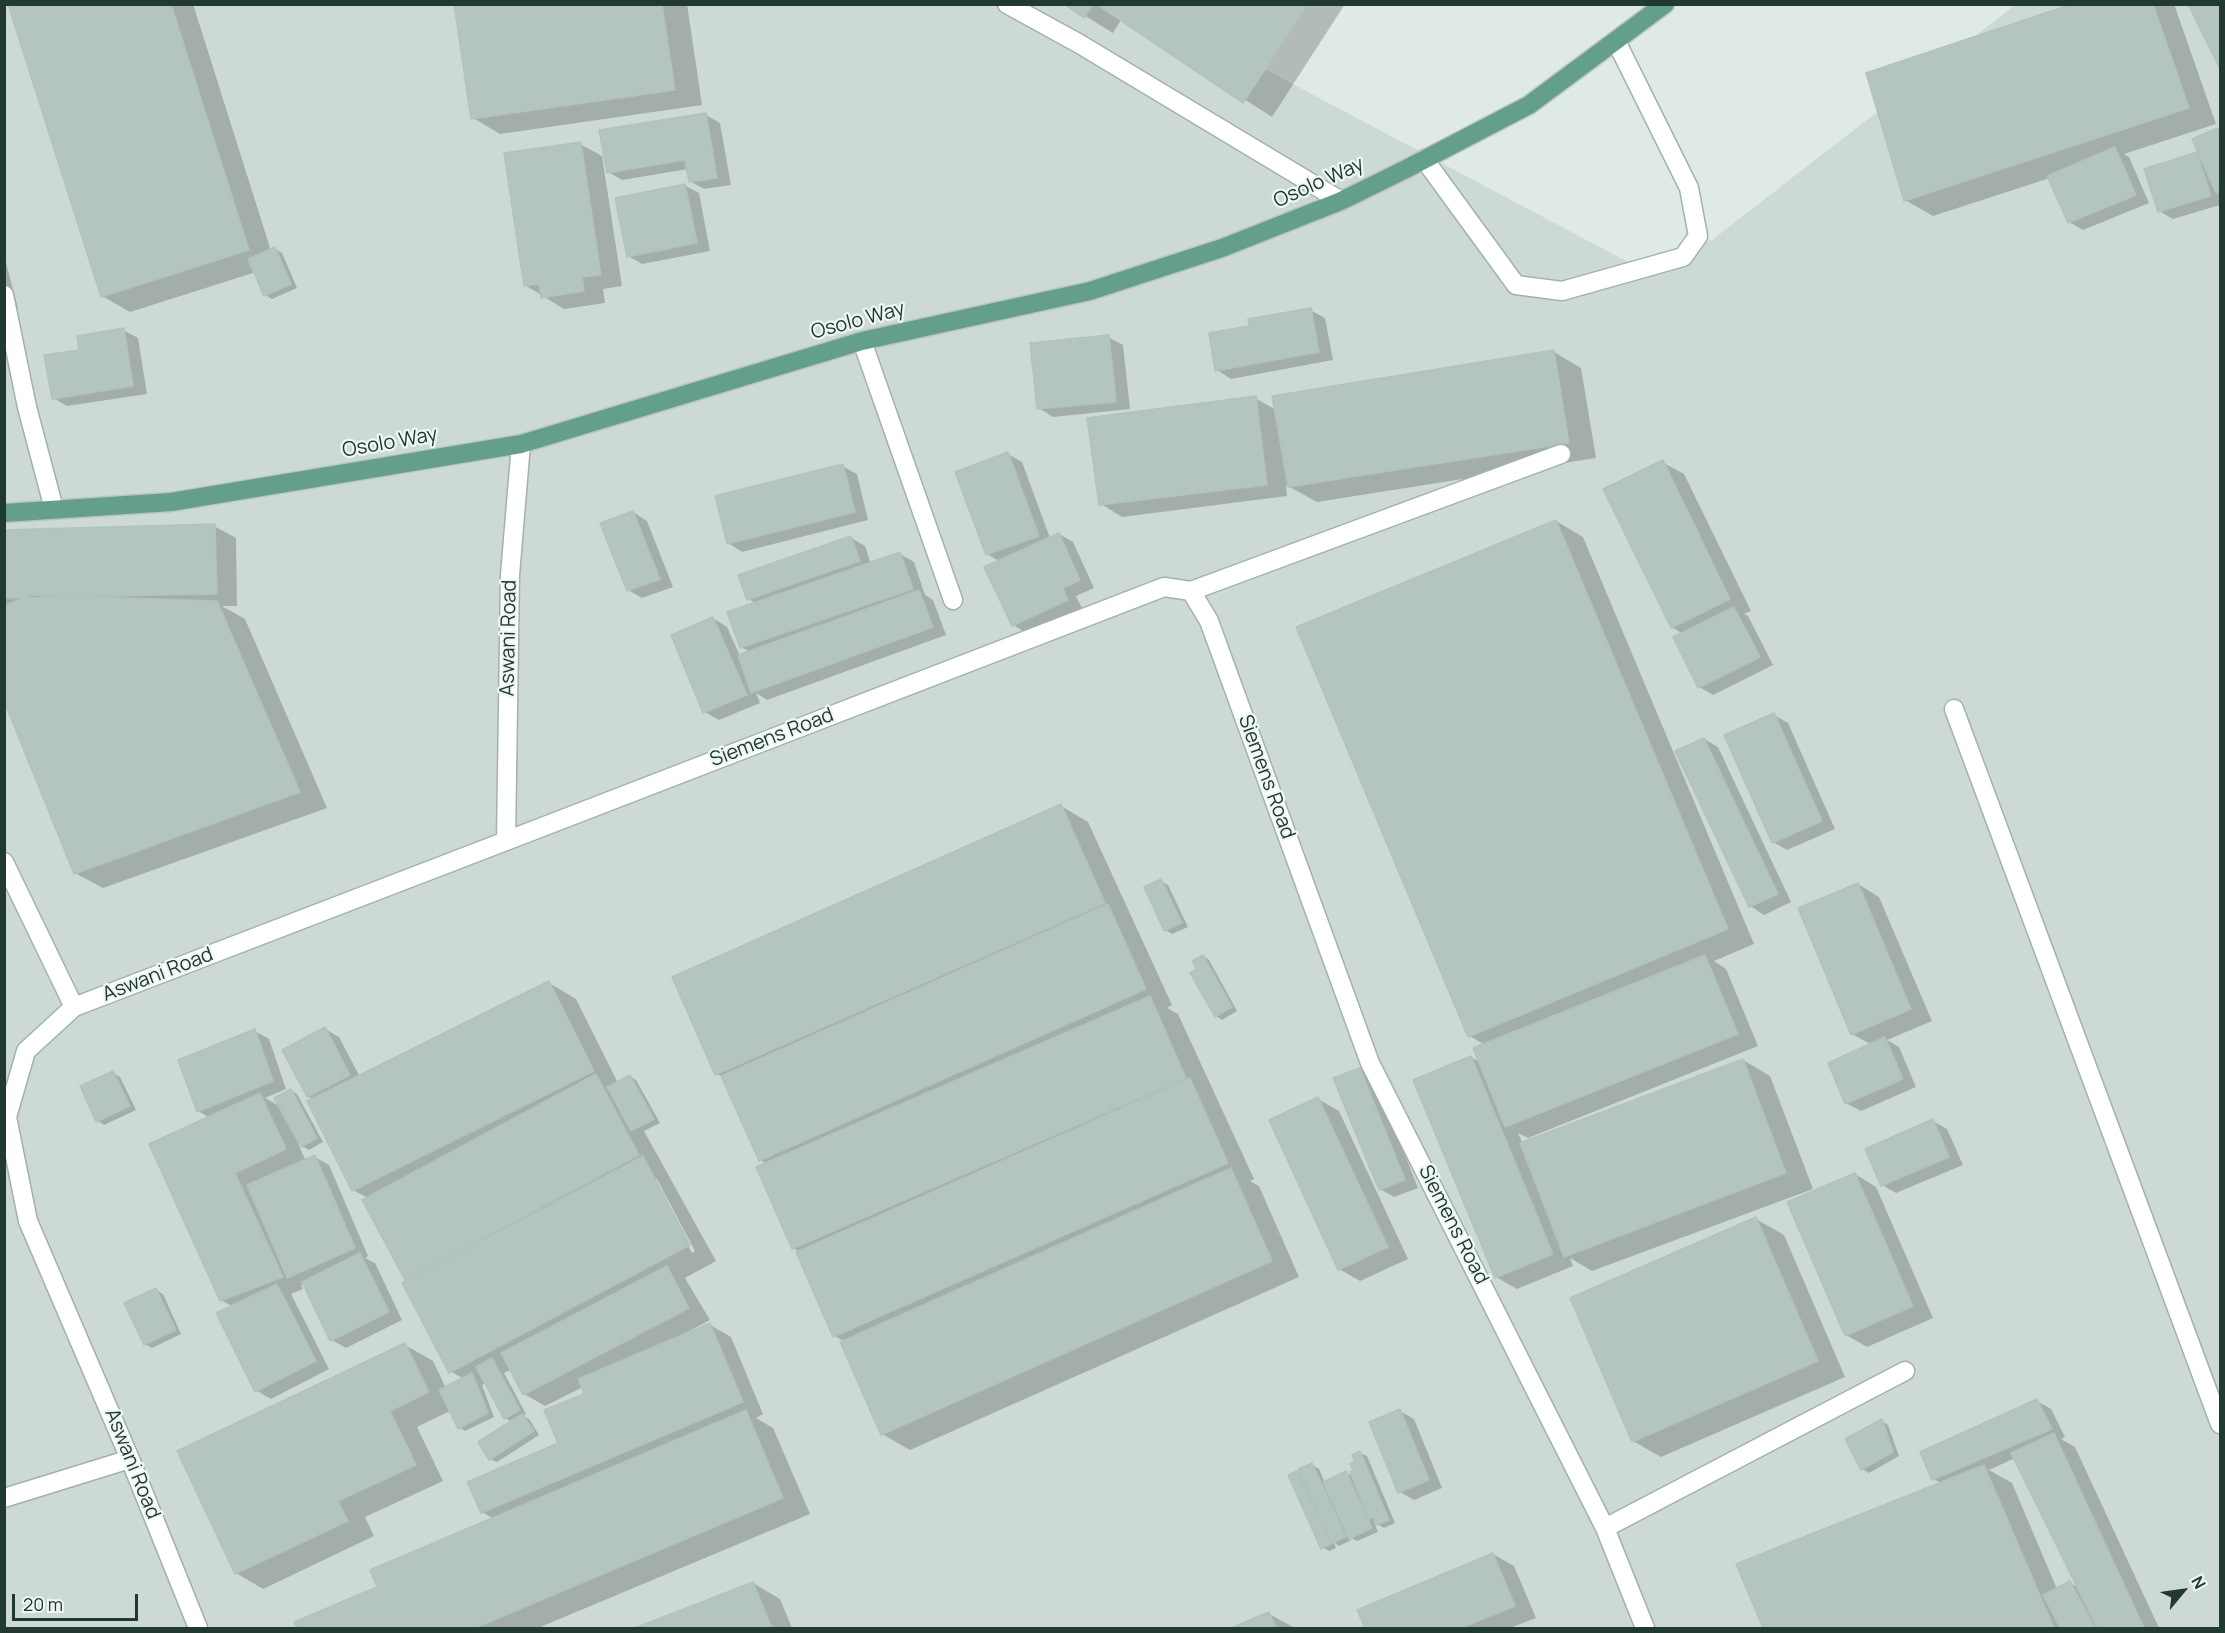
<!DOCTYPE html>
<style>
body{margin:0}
#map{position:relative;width:2225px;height:1633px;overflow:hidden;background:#dfeae4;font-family:Manrope,sans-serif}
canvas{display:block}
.frame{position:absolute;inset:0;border:6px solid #203a31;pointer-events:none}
.north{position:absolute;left:2153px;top:1561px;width:60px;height:60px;-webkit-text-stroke:4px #eff7f2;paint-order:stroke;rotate:61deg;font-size:16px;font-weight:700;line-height:24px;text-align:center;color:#203a31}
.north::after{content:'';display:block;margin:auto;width:21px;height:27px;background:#203a31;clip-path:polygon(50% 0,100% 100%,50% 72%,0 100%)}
.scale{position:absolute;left:12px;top:1594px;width:126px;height:27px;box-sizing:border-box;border:3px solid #203a31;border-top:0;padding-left:8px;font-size:18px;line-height:21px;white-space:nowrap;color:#203a31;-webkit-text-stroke:4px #eff7f2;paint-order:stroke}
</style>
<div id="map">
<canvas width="2225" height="1633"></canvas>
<div class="frame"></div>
<div class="north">N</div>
<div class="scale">20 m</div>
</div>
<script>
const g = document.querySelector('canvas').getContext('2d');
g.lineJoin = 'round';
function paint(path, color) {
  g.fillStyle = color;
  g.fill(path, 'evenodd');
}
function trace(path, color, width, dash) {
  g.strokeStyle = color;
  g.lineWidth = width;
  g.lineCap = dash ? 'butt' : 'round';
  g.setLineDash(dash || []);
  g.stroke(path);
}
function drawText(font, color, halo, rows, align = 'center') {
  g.font = font + ' Manrope,sans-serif';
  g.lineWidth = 4.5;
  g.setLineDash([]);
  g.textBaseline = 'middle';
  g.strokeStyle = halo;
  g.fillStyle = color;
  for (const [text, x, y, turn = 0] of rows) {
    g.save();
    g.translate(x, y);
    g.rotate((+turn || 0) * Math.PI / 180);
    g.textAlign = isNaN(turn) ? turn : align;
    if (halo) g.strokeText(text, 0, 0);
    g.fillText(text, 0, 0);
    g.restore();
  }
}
paint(new Path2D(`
 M 5,5 L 1144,5 L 1628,262 L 1712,240 L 2015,5 L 2220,5 L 2220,1628 L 5,1628 Z`), '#cddad3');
paint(new Path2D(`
 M 9,4 L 193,4 L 271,251 L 275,249 L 282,253 L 297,288 L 272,299 L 265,295 L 256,272 L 130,312 L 102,296 Z
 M 455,4 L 687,4 L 702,105 L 500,134 L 473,118 Z
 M 1066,4 L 1345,4 L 1272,117 L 1121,20 L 1113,33 Z
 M 2077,4 L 2174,4 L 2216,124 L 2124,154 L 2129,157 L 2149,203 L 2083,230 L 2069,222 L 2050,178 L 1933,216 L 1905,200 Z
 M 2190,4 L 2220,4 L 2220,65 Z
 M 706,115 L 720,123 L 731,185 L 704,189 L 690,181 L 688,169 L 622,180 L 608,172 Z
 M 2218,130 L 2220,131 L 2220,205 L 2173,219 L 2159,211 L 2197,154 L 2202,156 Z
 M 580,144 L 602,156 L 622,286 L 603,289 L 605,303 L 564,309 L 525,285 Z
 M 684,185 L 699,193 L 710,251 L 642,264 L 628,256 Z
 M 4,255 L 18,308 L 4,312 Z
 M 1310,310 L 1325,318 L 1333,360 L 1231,379 L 1217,370 L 1250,328 Z
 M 123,330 L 138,338 L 147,394 L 67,406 L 53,398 L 81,351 Z
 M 1108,337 L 1123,345 L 1130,409 L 1053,417 L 1039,408 Z
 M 1554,352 L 1581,368 L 1596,458 L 1317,502 L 1286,485 L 1287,496 L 1122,517 L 1101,504 L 1255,398 L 1276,410 Z
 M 1008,454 L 1022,462 L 1050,538 L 1059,534 L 1073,542 L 1094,588 L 1076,596 L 1082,608 L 1027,633 L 1013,625 L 999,561 L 987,554 Z
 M 1662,462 L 1684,474 L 1751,611 L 1744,614 L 1748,616 L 1773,665 L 1713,695 L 1699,687 L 1683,634 L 1672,627 Z
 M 842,466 L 857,474 L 868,520 L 742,552 L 728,543 Z
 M 633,512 L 647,521 L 673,587 L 642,598 L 628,590 Z
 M 1556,521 L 1583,537 L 1754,944 L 1714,961 L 1726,969 L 1758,1046 L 1528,1138 L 1518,1133 L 1523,1144 L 1743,1060 L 1770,1076 L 1813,1189 L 1592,1271 L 1570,1258 L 1573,1266 L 1517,1289 L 1496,1277 L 1471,1057 L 1481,1063 L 1485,1045 L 1470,1036 Z
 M 214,526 L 236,538 L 237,606 L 222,606 L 245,619 L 327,808 L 103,888 L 75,873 L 4,697 L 4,531 Z
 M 851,538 L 865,546 L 871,564 L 900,554 L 914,562 L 925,595 L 933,600 L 946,635 L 767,700 L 756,693 L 760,703 L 719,720 L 705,712 L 713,618 L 727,627 L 740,656 L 750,652 L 741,647 L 756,603 L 748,599 Z
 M 1774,715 L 1788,723 L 1835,829 L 1787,850 L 1773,842 Z
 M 1704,739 L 1718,747 L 1791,902 L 1764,915 L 1750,906 Z
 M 1061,806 L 1088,822 L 1172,1005 L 1167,1008 L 1178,1014 L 1254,1179 L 1250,1181 L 1259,1186 L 1299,1277 L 910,1450 L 882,1434 L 845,1342 L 835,1336 L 800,1252 L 793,1248 L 767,1164 L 760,1160 L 724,1078 L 717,1074 Z
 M 1161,881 L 1168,885 L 1188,927 L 1172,934 L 1165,930 Z
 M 1858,884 L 1879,897 L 1932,1021 L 1887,1040 L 1899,1047 L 1916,1087 L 1861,1111 L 1846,1103 L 1872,1045 L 1852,1034 Z
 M 1203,956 L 1209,960 L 1237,1011 L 1222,1020 L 1216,1016 L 1198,970 Z
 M 549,983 L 576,999 L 618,1083 L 630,1076 L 636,1080 L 660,1123 L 644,1131 L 716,1261 L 685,1278 L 710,1320 L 689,1331 L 690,1333 L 710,1325 L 731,1337 L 763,1414 L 756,1418 L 773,1428 L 810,1514 L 538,1628 L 299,1628 L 296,1623 L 379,1588 L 494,1519 L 482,1512 L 560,1444 L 586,1395 L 583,1387 L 545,1406 L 524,1394 L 511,1370 L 504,1373 L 526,1414 L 523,1416 L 529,1419 L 539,1435 L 497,1462 L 490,1459 L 512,1422 L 505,1418 L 486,1383 L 482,1385 L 494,1417 L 465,1431 L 459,1427 L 450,1411 L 417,1427 L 443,1481 L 365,1517 L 374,1536 L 263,1589 L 236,1573 L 405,1345 L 433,1361 L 446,1388 L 464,1379 L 450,1371 L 368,1198 L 353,1190 L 314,1100 L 308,1096 L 325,1029 L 339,1037 L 360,1077 ZM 653,1179 L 657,1179 L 695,1251 L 692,1253 Z
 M 255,1031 L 269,1039 L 286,1089 L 265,1098 L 281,1107 L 291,1090 L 297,1094 L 323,1142 L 309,1150 L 298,1144 L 306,1161 L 315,1157 L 329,1165 L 368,1256 L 365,1258 L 375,1263 L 402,1320 L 346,1348 L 332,1340 L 304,1284 L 301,1285 L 303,1289 L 291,1294 L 329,1369 L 271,1399 L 257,1391 L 233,1307 L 221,1300 L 210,1118 L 198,1111 Z
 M 1360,1069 L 1374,1078 L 1418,1188 L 1394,1197 L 1380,1189 Z
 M 113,1073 L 120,1077 L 136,1110 L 104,1125 L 98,1121 Z
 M 1318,1099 L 1339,1111 L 1408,1259 L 1360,1281 L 1339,1269 Z
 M 1933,1121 L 1947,1129 L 1963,1165 L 1896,1193 L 1882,1185 Z
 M 1855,1174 L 1876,1187 L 1933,1318 L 1867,1347 L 1846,1335 Z
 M 1756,1219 L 1784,1235 L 1845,1377 L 1661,1457 L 1633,1441 Z
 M 156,1290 L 163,1294 L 181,1334 L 152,1348 L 145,1344 Z
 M 2037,1401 L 2051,1409 L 2065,1437 L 2061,1439 L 2075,1447 L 2159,1628 L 1764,1628 L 1738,1565 L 1942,1484 L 1934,1479 ZM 2015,1458 L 2079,1588 L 2070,1583 L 2057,1589 L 2012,1483 L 1989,1470 Z
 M 1400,1411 L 1414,1419 L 1442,1488 L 1414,1500 L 1400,1492 Z
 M 1882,1421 L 1888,1425 L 1899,1456 L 1869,1473 L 1862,1469 Z
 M 1360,1453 L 1367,1456 L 1395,1523 L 1384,1528 L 1374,1522 L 1378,1532 L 1357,1541 L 1350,1537 L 1351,1540 L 1339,1546 L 1334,1542 L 1336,1548 L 1329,1551 L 1322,1547 L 1297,1472 L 1303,1475 L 1312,1465 L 1319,1469 L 1325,1483 L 1346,1473 L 1354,1477 Z
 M 1493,1554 L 1514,1566 L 1536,1618 L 1510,1628 L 1366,1628 L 1359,1611 Z
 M 753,1583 L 780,1599 L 792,1628 L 639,1628 Z
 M 1269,1614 L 1295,1628 L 1235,1628 Z`), '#0003');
const building = new Path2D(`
 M 8,4 L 171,4 L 249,250 L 101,297 Z
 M 454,4 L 662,4 L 675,90 L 471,119 Z
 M 1064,4 L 1093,4 L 1084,18 Z
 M 1096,4 L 1308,4 L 1243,103 Z
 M 2072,4 L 2153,4 L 2189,108 L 1904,201 L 1866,73 Z
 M 2188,4 L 2220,4 L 2220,69 Z
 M 706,113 L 717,178 L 689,182 L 685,160 L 607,173 L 599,130 Z
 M 2218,128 L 2220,134 L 2220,191 L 2216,193 L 2192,139 Z
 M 581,142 L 601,275 L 582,277 L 584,291 L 541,298 L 539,284 L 524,286 L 504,153 Z
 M 2115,147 L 2136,195 L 2068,223 L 2047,176 Z
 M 2197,152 L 2211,196 L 2158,212 L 2144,169 Z
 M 685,184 L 697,243 L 627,257 L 615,198 Z
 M 275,247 L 291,284 L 264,296 L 248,259 Z
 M 1311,308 L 1319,352 L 1215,371 L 1209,333 L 1249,326 L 1248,319 Z
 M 124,328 L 133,386 L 52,399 L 44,355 L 79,350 L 77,336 Z
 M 1109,335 L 1116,402 L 1037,409 L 1030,343 Z
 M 1554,350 L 1569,443 L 1288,487 L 1272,396 Z
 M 1256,396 L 1267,485 L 1099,505 L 1087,418 Z
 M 1008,452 L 1039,536 L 986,555 L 955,472 Z
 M 1663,460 L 1730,599 L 1671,628 L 1603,489 Z
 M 843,464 L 855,512 L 727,544 L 715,496 Z
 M 633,511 L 660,579 L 627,591 L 600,523 Z
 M 1556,520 L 1728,929 L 1468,1037 L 1296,627 Z
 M 215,524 L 217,594 L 4,598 L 4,530 Z
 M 1059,533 L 1080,580 L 1063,588 L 1068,600 L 1012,626 L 984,567 Z
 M 851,536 L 860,561 L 747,600 L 738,575 Z
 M 900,552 L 913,589 L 740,648 L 727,612 Z
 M 919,590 L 933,627 L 751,693 L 738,655 Z
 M 30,595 L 217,601 L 300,792 L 74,874 L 4,701 L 4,606 Z
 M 1734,607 L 1760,657 L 1698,688 L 1673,637 Z
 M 713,617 L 747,695 L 703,713 L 671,635 Z
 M 1774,713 L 1822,821 L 1772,843 L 1724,735 Z
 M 1704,738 L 1778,894 L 1749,907 L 1675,751 Z
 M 1061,804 L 1105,903 L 715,1075 L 672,977 Z
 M 1161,879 L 1182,923 L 1164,931 L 1144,887 Z
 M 1858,883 L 1911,1009 L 1851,1035 L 1798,908 Z
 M 1108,904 L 1146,989 L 759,1161 L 721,1076 Z
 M 1203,955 L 1232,1007 L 1215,1017 L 1190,973 L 1196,969 L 1192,961 Z
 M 1705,955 L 1738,1034 L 1505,1127 L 1473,1048 Z
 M 549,981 L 594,1071 L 352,1191 L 307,1101 Z
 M 1150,996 L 1186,1078 L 792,1249 L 756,1167 Z
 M 325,1027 L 350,1075 L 307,1097 L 282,1050 Z
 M 255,1029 L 273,1081 L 197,1112 L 178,1060 Z
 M 1885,1037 L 1903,1079 L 1845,1104 L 1828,1063 Z
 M 1471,1056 L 1553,1254 L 1495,1278 L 1413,1080 Z
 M 1743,1059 L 1786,1173 L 1564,1257 L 1520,1143 Z
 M 1360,1068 L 1405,1180 L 1379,1190 L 1333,1078 Z
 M 113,1071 L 130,1106 L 96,1122 L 80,1086 Z
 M 596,1074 L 639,1155 L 405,1280 L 362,1200 Z
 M 630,1075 L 654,1119 L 631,1131 L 607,1087 Z
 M 1190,1078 L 1228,1163 L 833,1337 L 796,1252 Z
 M 291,1089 L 317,1138 L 301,1147 L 274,1098 Z
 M 260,1093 L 286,1149 L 235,1173 L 283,1277 L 220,1301 L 149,1144 Z
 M 1318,1097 L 1388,1247 L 1338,1270 L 1269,1120 Z
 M 1933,1119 L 1949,1157 L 1881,1186 L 1865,1149 Z
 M 315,1155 L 355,1248 L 287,1278 L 247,1185 Z
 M 643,1156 L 690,1245 L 449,1373 L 402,1283 Z
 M 1231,1168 L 1272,1261 L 881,1435 L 840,1342 Z
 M 1855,1173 L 1913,1306 L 1845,1336 L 1787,1202 Z
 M 1756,1217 L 1818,1361 L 1632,1442 L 1570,1298 Z
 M 360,1253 L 389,1312 L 330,1341 L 302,1282 Z
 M 667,1266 L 689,1308 L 523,1395 L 501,1353 Z
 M 277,1284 L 316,1361 L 255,1392 L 216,1313 Z
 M 156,1288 L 176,1330 L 144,1345 L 124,1303 Z
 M 710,1323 L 743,1402 L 481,1513 L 467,1482 L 558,1443 L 544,1410 L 584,1394 L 578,1379 Z
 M 405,1343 L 429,1392 L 390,1411 L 416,1465 L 338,1501 L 348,1521 L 235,1574 L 177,1451 Z
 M 492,1358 L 520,1410 L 504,1419 L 476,1367 Z
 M 472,1373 L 488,1413 L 458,1429 L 439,1390 Z
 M 2037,1399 L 2052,1429 L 1932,1480 L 1920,1452 Z
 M 1400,1409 L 1429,1480 L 1398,1493 L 1369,1422 Z
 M 746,1410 L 783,1498 L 475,1628 L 297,1628 L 294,1622 L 377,1587 L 370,1570 Z
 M 522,1414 L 534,1431 L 489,1460 L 478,1442 Z
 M 1882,1419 L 1893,1452 L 1861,1470 L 1845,1439 Z
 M 2054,1433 L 2144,1628 L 2097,1628 L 2011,1453 Z
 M 1360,1451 L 1389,1520 L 1376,1525 L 1373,1517 L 1369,1519 L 1350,1472 L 1353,1471 L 1350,1464 L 1355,1462 L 1352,1455 Z
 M 1312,1463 L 1346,1537 L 1332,1543 L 1298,1469 Z
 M 1984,1465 L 2054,1628 L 1763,1628 L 1736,1564 Z
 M 1297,1471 L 1331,1544 L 1321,1549 L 1288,1475 Z
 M 1346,1471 L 1372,1528 L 1349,1539 L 1323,1482 Z
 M 1493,1553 L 1515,1606 L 1461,1628 L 1365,1628 L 1357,1610 Z
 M 2070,1581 L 2095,1628 L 2060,1628 L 2043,1595 Z
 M 753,1582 L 772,1628 L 635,1628 Z
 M 1269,1612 L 1276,1628 L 1231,1628 Z`);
paint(building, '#b4c5bd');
trace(building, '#b1c3ba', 1.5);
const minor = new Path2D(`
 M 1007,4 L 1078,43 L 1341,201
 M 1424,159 L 1516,285 L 1562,291 L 1683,257 L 1698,236 L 1689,188 L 1616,41
 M 4,295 L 27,407 L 54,509
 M 862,341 L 953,600
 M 1191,591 L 1561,454
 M 1954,709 L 2220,1424
 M 506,841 L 1164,587 L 1191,591 L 1209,621 L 1370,1063 L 1605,1528 L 1645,1628
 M 4,862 L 74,1007
 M 4,1498 L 130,1459
 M 1605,1528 L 1905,1371
 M 198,1628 L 130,1459 L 28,1221 L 7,1117 L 26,1051 L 74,1007 L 506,841 L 510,575 L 521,444`);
const major = new Path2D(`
 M 4,513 L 171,502 L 521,444 L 862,341 L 1090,291 L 1222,248 L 1341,201 L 1406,169 L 1529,105 L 1665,4`);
trace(minor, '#a2b2ab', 21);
trace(major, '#bcc4c1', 21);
trace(minor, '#fff', 18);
trace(major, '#639f8b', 18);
drawText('20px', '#203a31', '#eff7f2', [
 ["Osolo Way",1319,183,-24],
 ["Osolo Way",858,321,-15],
 ["Osolo Way",390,443,-10],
 ["Aswani Road",509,638,-89],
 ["Siemens Road",772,738,-21],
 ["Siemens Road",1266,777,70],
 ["Aswani Road",158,975,-21],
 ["Siemens Road",1453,1225,63],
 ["Aswani Road",132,1464,68]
]);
</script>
